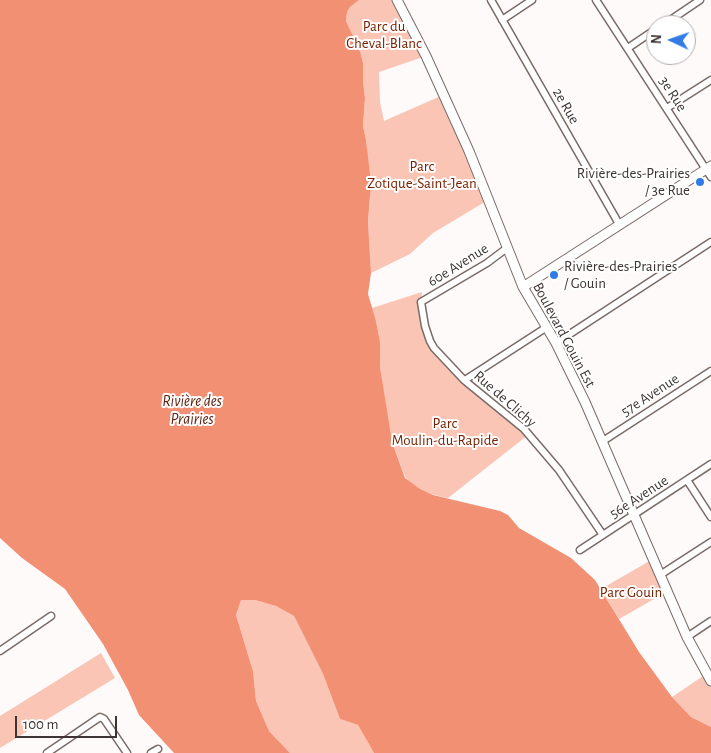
<!DOCTYPE html>
<meta charset="utf-8">
<style>
body{margin:0}
#map{position:relative;width:711px;height:753px;overflow:hidden;background:#fdfaf9;font-family:"Alegreya Sans",sans-serif}
canvas{display:block}
.north{position:absolute;left:646px;top:15px;width:50px;height:50px;box-sizing:border-box;background:#fff;border:1px solid #b1aead;border-radius:50%;rotate:273deg;font-size:14px;font-weight:700;line-height:20px;text-align:center;color:#3c3533}
.north::after{content:'';display:block;margin:auto;width:18px;height:22px;background:#307be7;clip-path:polygon(50% 0,100% 100%,50% 72%,0 100%)}
.scale{position:absolute;left:15px;top:716px;width:102px;height:22px;box-sizing:border-box;border:2px solid #3c3533;border-top:0;padding-left:6px;font-size:15px;line-height:18px;white-space:nowrap;color:#3c3533;-webkit-text-stroke:4px #fff;paint-order:stroke}
</style>
<div id="map">
<canvas width="711" height="753"></canvas>
<div class="north">N</div>
<div class="scale">100 m</div>
</div>
<script>
const g = document.querySelector('canvas').getContext('2d');
g.lineJoin = 'round';
function paint(path, color) {
  g.fillStyle = color;
  g.fill(path, 'evenodd');
}
function trace(path, color, width, dash) {
  g.strokeStyle = color;
  g.lineWidth = width;
  g.lineCap = dash ? 'butt' : 'round';
  g.setLineDash(dash || []);
  g.stroke(path);
}
function drawText(font, color, halo, rows, align = 'center') {
  g.font = font + ' "Alegreya Sans",sans-serif';
  g.lineWidth = 4;
  g.setLineDash([]);
  g.textBaseline = 'middle';
  g.strokeStyle = halo;
  g.fillStyle = color;
  for (const [text, x, y, turn = 0] of rows) {
    g.save();
    g.translate(x, y);
    g.rotate((+turn || 0) * Math.PI / 180);
    g.textAlign = isNaN(turn) ? turn : align;
    if (halo) g.strokeText(text, 0, 0);
    g.fillText(text, 0, 0);
    g.restore();
  }
}
paint(new Path2D(`
 M 359,0 L 397,0 L 426,56 L 379,72 L 380,102 L 384,121 L 443,95 L 488,200 L 433,233 L 410,254 L 371,273 L 368,222 L 370,200 L 366,140 L 363,126 L 365,98 L 363,82 L 363,63 L 346,21 L 347,12 L 350,7 Z
 M 422,292 L 421,302 L 425,326 L 439,353 L 528,435 L 448,498 C 433,495 411,490 404,474 L 392,442 L 388,428 L 380,367 L 380,342 L 376,321 L 372,308 Z
 M 653,559 L 668,591 L 619,619 L 601,589 Z
 M 241,600 L 255,600 L 276,606 L 294,616 L 323,674 L 340,719 L 358,725 L 374,753 L 290,753 L 269,731 L 256,701 L 253,671 L 236,615 Z
 M 101,653 L 115,678 L 0,748 L 0,716 Z
 M 706,674 L 711,681 L 711,727 L 691,717 L 672,697 Z`), '#fbc5b5');
paint(new Path2D(`
 M 0,0 L 359,0 L 350,7 L 347,12 L 346,21 L 360,52 L 363,63 L 363,82 L 365,98 L 363,126 L 366,140 L 371,183 L 368,222 L 371,273 L 368,294 L 376,321 L 380,342 L 380,367 L 392,442 L 405,478 L 420,489 L 433,495 L 500,511 L 508,515 L 519,528 L 571,558 L 595,580 L 639,652 L 672,697 L 691,717 L 711,727 L 711,753 L 374,753 L 358,725 L 340,719 L 323,674 L 294,616 L 276,606 L 255,600 L 241,600 L 236,615 L 253,671 L 256,701 L 269,731 L 290,753 L 174,753 L 139,715 L 128,690 L 103,644 L 65,589 L 22,558 L 0,538 Z`), '#f29073');
const street = new Path2D(`
 M 491,0 L 619,224
 M 596,0 L 711,177
 M 502,20 L 532,0
 M 663,25 L 700,0
 M 628,48 L 656,29
 M 667,108 L 711,80
 M 507,248 L 487,263 L 421,302 L 425,326 L 430,341 L 434,348 L 464,380 L 524,429 L 559,470 L 603,535
 M 556,343 L 711,242
 M 465,380 L 547,327
 M 603,441 L 711,371
 M 687,480 L 711,517
 M 580,550 L 711,464
 M 660,575 L 711,542
 M 687,637 L 711,621
 M 0,651 L 51,616
 M 47,753 L 100,717 L 104,719 L 127,753
 M 151,753 L 158,749`);
const secondary = new Path2D(`
 M 397,0 L 426,56 L 469,151 L 523,287 L 556,343 L 585,402 L 687,637 L 711,681
 M 523,287 L 711,166`);
trace(street, '#7a6b67', 9);
trace(secondary, '#7a6b67', 11);
trace(street, '#fff', 6);
trace(secondary, '#fff', 9);
for (const [x, y, r, color] of [
 [700,182,5,"#307be7"],
 [554,275,5,"#307be7"]
]) {
  const dot = new Path2D();
  dot.arc(x, y, r, 0, 2 * Math.PI);
  g.fillStyle = color;
  g.fill(dot);
  trace(dot, '#fff', 2);
}
drawText('15px', '#782202', '#fff', [
 ["Parc du",384,26],
 ["Cheval-Blanc",384,43],
 ["Parc",422,166],
 ["Zotique-Saint-Jean",422,183],
 ["Parc",445,423],
 ["Moulin-du-Rapide",445,440],
 ["Parc Gouin",631,592]
]);
drawText('15px', '#3c3533', '#fff', [
 ["3e Rue",673,94,57],
 ["2e Rue",566,106,60],
 ["60e Avenue",458,265,-32],
 ["Boulevard Gouin Est",564,335,62],
 ["57e Avenue",650,395,-33],
 ["Rue de Clichy",505,399,41],
 ["56e Avenue",639,497,-33]
]);
drawText('15px', '#3c3533', '#fff', [
 ["Rivière-des-Prairies",690,173],
 ["/ 3e Rue",690,190],
 ["Rivière-des-Prairies",564,266,"left"],
 ["/ Gouin",564,283,"left"]
], 'right');
drawText('italic 16px', '#5e210e', '#fff', [
 ["Rivière des",192,401],
 ["Prairies",192,419]
]);
</script>
